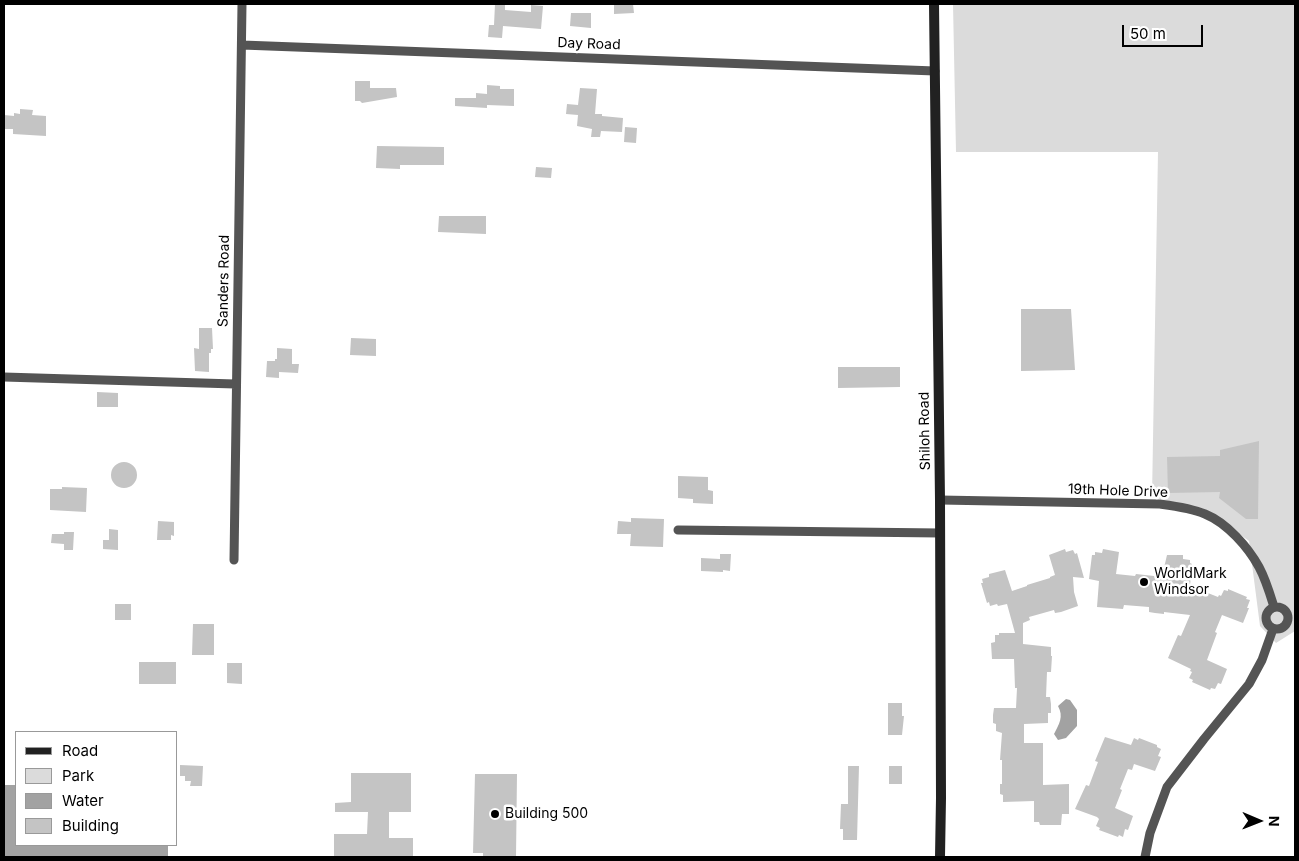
<!DOCTYPE html>
<style>
body{margin:0}
#map{position:relative;width:1299px;height:861px;overflow:hidden;background:#fff;font-family:Inter,sans-serif}
canvas{display:block}
.frame{position:absolute;inset:0;border:5px solid #000;pointer-events:none}
.legend{position:absolute;left:15px;top:731px;width:162px;height:115px;box-sizing:border-box;background:#fff;border:1px solid #999;margin:0;padding:6px 9px;list-style:none;font-size:15px;color:#000}
.legend li{display:flex;align-items:center;gap:10px;height:25px}
.legend b{width:25px;border:1px solid #999}
.north{position:absolute;left:1234px;top:796px;width:50px;height:50px;-webkit-text-stroke:4px #fff;paint-order:stroke;rotate:91deg;font-size:14px;font-weight:700;line-height:20px;text-align:center;color:#000}
.north::after{content:'';display:block;margin:auto;width:18px;height:22px;background:#000;clip-path:polygon(50% 0,100% 100%,50% 72%,0 100%)}
.scale{position:absolute;left:1122px;top:25px;width:81px;height:22px;box-sizing:border-box;border:2px solid #000;border-top:0;padding-left:6px;font-size:15px;line-height:18px;white-space:nowrap;color:#000;-webkit-text-stroke:4px #fff;paint-order:stroke}
</style>
<div id="map">
<canvas width="1299" height="861"></canvas>
<div class="frame"></div>
<ul class="legend">
<li><b style="height:6px;background:#212121"></b>Road</li>
<li><b style="height:14px;background:#dbdbdb"></b>Park</li>
<li><b style="height:14px;background:#a2a2a2"></b>Water</li>
<li><b style="height:14px;background:#c4c4c4"></b>Building</li>
</ul>
<div class="north">N</div>
<div class="scale">50 m</div>
</div>
<script>
const g = document.querySelector('canvas').getContext('2d');
g.lineJoin = 'round';
function paint(path, color) {
  g.fillStyle = color;
  g.fill(path, 'evenodd');
}
function trace(path, color, width, dash) {
  g.strokeStyle = color;
  g.lineWidth = width;
  g.lineCap = dash ? 'butt' : 'round';
  g.setLineDash(dash || []);
  g.stroke(path);
}
function drawText(font, color, halo, rows, align = 'center') {
  g.font = font + ' Inter,sans-serif';
  g.lineWidth = 5;
  g.setLineDash([]);
  g.textBaseline = 'middle';
  g.strokeStyle = halo;
  g.fillStyle = color;
  for (const [text, x, y, turn = 0] of rows) {
    g.save();
    g.translate(x, y);
    g.rotate((+turn || 0) * Math.PI / 180);
    g.textAlign = isNaN(turn) ? turn : align;
    if (halo) g.strokeText(text, 0, 0);
    g.fillText(text, 0, 0);
    g.restore();
  }
}
paint(new Path2D(`
 M 953,4 L 1295,4 L 1295,631 L 1276,643 L 1260,626 L 1249,541 L 1207,510 L 1152,497 L 1158,152 L 956,152 Z`), '#dbdbdb');
paint(new Path2D(`
 M 1066,699 L 1070,700 L 1077,710 L 1077,726 L 1066,738 L 1058,740 L 1054,734 C 1059,724 1064,717 1058,706 Z
 M 4,785 L 16,785 L 16,845 L 168,845 L 168,857 L 4,857 Z`), '#a2a2a2');
paint(new Path2D(`
 M 495,4 L 505,4 L 505,10 L 531,12 L 531,5 L 543,6 L 541,29 L 503,26 L 502,38 L 488,37 L 489,25 L 494,25 Z
 M 614,4 L 633,4 L 634,13 L 614,14 Z
 M 571,13 L 591,13 L 591,28 L 570,26 Z
 M 355,81 L 370,81 L 370,88 L 396,88 L 397,97 L 362,103 L 360,101 L 355,101 Z
 M 487,85 L 500,86 L 500,89 L 514,89 L 514,106 L 487,105 L 487,108 L 455,106 L 455,98 L 476,98 L 476,93 L 487,94 Z
 M 580,88 L 597,89 L 595,114 L 602,114 L 602,116 L 623,118 L 622,132 L 601,131 L 600,137 L 591,137 L 592,129 L 577,126 L 578,115 L 566,114 L 567,104 L 578,105 Z
 M 20,109 L 33,110 L 32,115 L 46,116 L 46,136 L 13,134 L 13,129 L 4,129 L 4,115 L 14,116 L 14,113 L 20,114 Z
 M 625,127 L 637,128 L 636,143 L 624,142 Z
 M 377,146 L 444,147 L 444,165 L 400,165 L 400,169 L 376,168 Z
 M 536,167 L 552,168 L 551,178 L 535,177 Z
 M 439,216 L 486,216 L 486,234 L 438,232 Z
 M 1021,309 L 1071,309 L 1075,370 L 1021,371 Z
 M 199,328 L 212,328 L 213,349 L 211,349 L 211,353 L 209,353 L 209,372 L 195,371 L 194,348 L 199,349 Z
 M 351,338 L 376,339 L 376,356 L 350,355 Z
 M 277,348 L 292,349 L 292,364 L 299,364 L 298,373 L 279,372 L 279,378 L 266,377 L 267,361 L 275,361 L 275,359 L 277,359 Z
 M 838,367 L 900,367 L 900,387 L 838,388 Z
 M 97,392 L 118,393 L 118,407 L 97,407 Z
 M 1259,441 L 1258,519 L 1246,519 L 1219,498 L 1220,492 L 1168,493 L 1167,457 L 1220,456 L 1220,450 Z
 M111 475a13 13 0 1 1 26 0a13 13 0 1 1-26 0Z
 M 678,476 L 708,477 L 708,490 L 713,491 L 713,504 L 693,503 L 693,499 L 678,498 Z
 M 62,487 L 87,488 L 86,512 L 50,510 L 50,489 L 62,489 Z
 M 631,518 L 664,519 L 663,547 L 630,546 L 631,534 L 617,534 L 618,521 L 631,522 Z
 M 158,521 L 174,522 L 174,536 L 171,535 L 171,540 L 157,540 Z
 M 109,529 L 118,530 L 118,550 L 103,549 L 103,540 L 109,540 Z
 M 64,532 L 74,532 L 73,550 L 64,550 L 64,544 L 51,543 L 52,534 L 64,534 Z
 M 1065,549 L 1066,552 L 1073,550 L 1075,554 L 1077,553 L 1084,578 L 1073,577 L 1074,592 L 1078,606 L 1061,612 L 1055,613 L 1054,610 L 1029,617 L 1030,620 L 1023,623 L 1023,644 L 1051,647 L 1051,656 L 1052,656 L 1051,672 L 1047,672 L 1046,697 L 1050,697 L 1051,704 L 1051,713 L 1048,713 L 1048,723 L 1024,724 L 1024,743 L 1043,743 L 1043,785 L 1069,784 L 1069,814 L 1062,814 L 1061,825 L 1040,825 L 1039,822 L 1034,822 L 1034,801 L 1003,802 L 1003,795 L 1000,794 L 1000,784 L 1002,784 L 1002,760 L 1000,760 L 1002,733 L 996,731 L 996,724 L 993,723 L 993,715 L 994,708 L 1016,708 L 1017,688 L 1015,688 L 1014,659 L 992,659 L 991,643 L 995,642 L 995,635 L 999,635 L 999,633 L 1015,633 L 1007,604 L 998,606 L 997,604 L 990,606 L 989,602 L 987,603 L 981,583 L 983,583 L 982,579 L 989,577 L 989,574 L 1005,570 L 1012,591 L 1027,586 L 1027,585 L 1050,578 L 1050,577 L 1055,575 L 1049,555 Z
 M 1103,549 L 1119,552 L 1116,574 L 1135,576 L 1136,574 L 1154,576 L 1155,571 L 1163,572 L 1167,555 L 1183,555 L 1183,559 L 1190,560 L 1190,563 L 1192,564 L 1190,586 L 1218,597 L 1219,595 L 1221,596 L 1224,590 L 1228,591 L 1228,589 L 1247,597 L 1246,599 L 1250,600 L 1247,608 L 1249,608 L 1243,623 L 1222,615 L 1215,632 L 1217,633 L 1207,660 L 1227,669 L 1221,684 L 1218,683 L 1215,689 L 1211,688 L 1210,690 L 1192,682 L 1193,680 L 1189,678 L 1192,672 L 1190,671 L 1191,669 L 1168,658 L 1178,635 L 1181,636 L 1190,615 L 1164,612 L 1164,614 L 1155,613 L 1149,612 L 1149,607 L 1124,605 L 1123,609 L 1097,607 L 1099,581 L 1089,579 L 1092,555 L 1095,555 L 1095,552 L 1102,553 Z
 M 720,554 L 731,554 L 730,571 L 723,570 L 723,572 L 701,571 L 701,558 L 720,559 Z
 M 115,604 L 131,604 L 131,620 L 115,620 Z
 M 193,624 L 214,624 L 214,655 L 192,655 Z
 M 139,662 L 176,662 L 176,684 L 139,684 Z
 M 227,663 L 242,663 L 242,684 L 227,683 Z
 M 888,703 L 902,703 L 902,716 L 904,716 L 902,735 L 888,735 Z
 M 1105,737 L 1131,745 L 1134,738 L 1138,740 L 1139,738 L 1157,745 L 1157,747 L 1161,749 L 1158,756 L 1161,757 L 1155,771 L 1134,764 L 1132,770 L 1128,769 L 1120,789 L 1122,790 L 1115,808 L 1133,816 L 1128,830 L 1125,829 L 1123,837 L 1119,835 L 1118,837 L 1099,830 L 1100,828 L 1096,826 L 1099,819 L 1097,817 L 1075,809 L 1086,785 L 1089,786 L 1098,762 L 1095,761 Z
 M 180,765 L 203,766 L 202,786 L 190,786 L 191,781 L 185,781 L 185,776 L 180,776 Z
 M 848,766 L 859,766 L 857,840 L 843,840 L 843,829 L 840,829 L 841,804 L 848,804 Z
 M 889,766 L 902,766 L 902,784 L 889,784 Z
 M 351,773 L 411,773 L 411,812 L 389,812 L 389,838 L 413,838 L 413,857 L 334,857 L 334,834 L 367,834 L 368,812 L 335,812 L 335,803 L 351,802 Z
 M 475,774 L 517,774 L 516,857 L 483,857 L 483,853 L 473,853 Z`), '#c4c4c4');
trace(new Path2D(`
 M 242,45 L 935,71
 M 4,377 L 235,384
 M 940,500 L 1160,504 C 1175,506 1191,508 1205,514 C 1227,523 1248,547 1259,567 C 1266,580 1270,594 1274,607
 M 678,530 L 940,533
 M 234,560 L 242,4
 M1266 618a11 11 0 1 1 22 0a11 11 0 1 1-22 0Z
 M 1145,857 L 1150,833 L 1167,787 L 1204,739 L 1249,684 L 1262,660 L 1273,629`), '#545454', 9);
trace(new Path2D(`
 M 934,4 L 940,500 L 941,798 L 940,857`), '#212121', 10);
for (const [x, y, r, color] of [
 [1144,582,5,"#000"],
 [495,814,5,"#000"]
]) {
  const dot = new Path2D();
  dot.arc(x, y, r, 0, 2 * Math.PI);
  g.fillStyle = color;
  g.fill(dot);
  trace(dot, '#fff', 2);
}
drawText('14px', '#000', '#fff', [
 ["Day Road",589,44,2],
 ["Sanders Road",224,281,-89],
 ["Shiloh Road",925,431,-91],
 ["19th Hole Drive",1118,491,2]
]);
drawText('14px', '#000', '#fff', [
 ["WorldMark",1154,574],
 ["Windsor",1154,590],
 ["Building 500",505,814]
], 'left');
</script>
